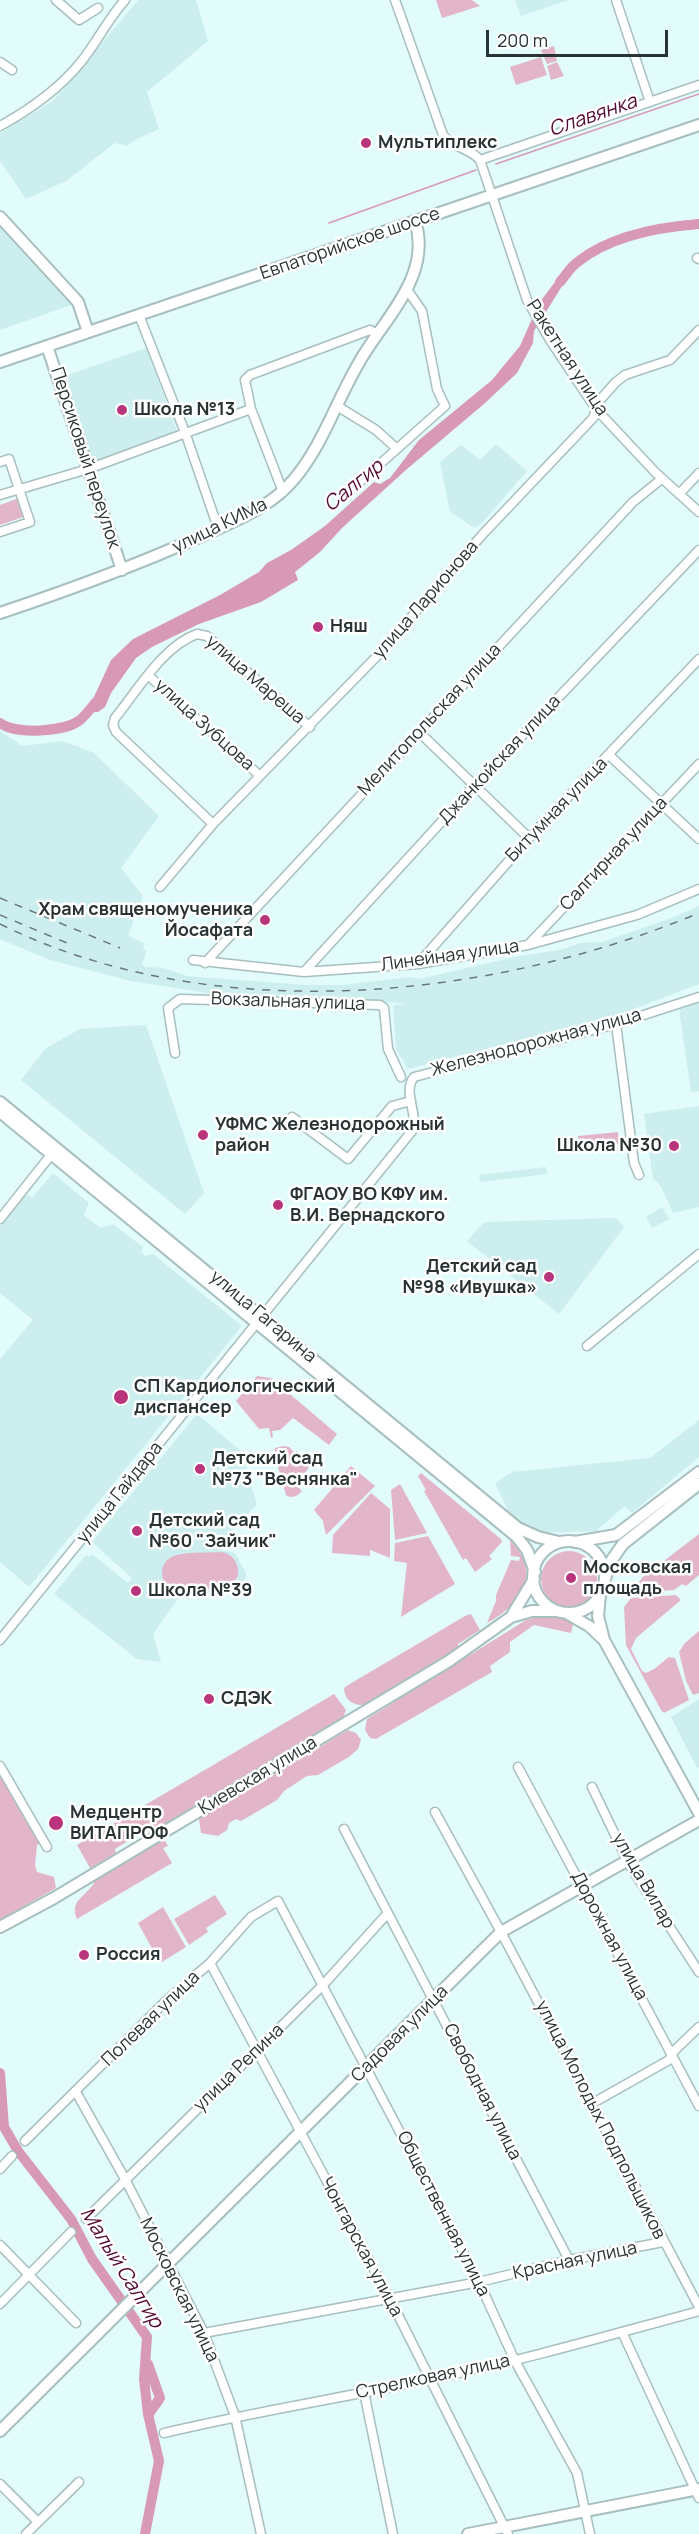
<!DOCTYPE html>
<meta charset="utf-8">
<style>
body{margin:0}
#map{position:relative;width:699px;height:2534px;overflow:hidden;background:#e2fbfb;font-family:Manrope,sans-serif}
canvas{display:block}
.scale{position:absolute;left:486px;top:30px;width:182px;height:27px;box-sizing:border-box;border:3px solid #293333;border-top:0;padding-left:8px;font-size:18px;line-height:21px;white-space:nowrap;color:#293333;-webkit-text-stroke:4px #fff;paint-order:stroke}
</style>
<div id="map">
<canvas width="699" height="2534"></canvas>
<div class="scale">200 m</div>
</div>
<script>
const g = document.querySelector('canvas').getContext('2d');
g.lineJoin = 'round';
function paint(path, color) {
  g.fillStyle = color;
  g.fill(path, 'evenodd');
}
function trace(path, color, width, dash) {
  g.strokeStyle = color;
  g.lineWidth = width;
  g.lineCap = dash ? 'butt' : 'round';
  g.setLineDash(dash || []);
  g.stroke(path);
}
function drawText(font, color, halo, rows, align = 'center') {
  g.font = font + ' Manrope,sans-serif';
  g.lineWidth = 5;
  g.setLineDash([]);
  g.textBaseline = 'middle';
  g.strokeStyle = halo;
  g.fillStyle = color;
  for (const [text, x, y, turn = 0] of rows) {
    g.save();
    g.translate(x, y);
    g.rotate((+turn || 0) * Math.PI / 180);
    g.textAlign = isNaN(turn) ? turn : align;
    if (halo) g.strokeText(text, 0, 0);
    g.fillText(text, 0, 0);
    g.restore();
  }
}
paint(new Path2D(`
 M 138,0 L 196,0 L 208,41 L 147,92 L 159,129 L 137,139 L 127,146 L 115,143 L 66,181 L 26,199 L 0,161 L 0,133 L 53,101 Z
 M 515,0 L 568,0 L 521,16 Z
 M 0,224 L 74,304 L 0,330 Z
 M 146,348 L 178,433 L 93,465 L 67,387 L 68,375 Z
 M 496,444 L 527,471 L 482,523 L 475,528 L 450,512 L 440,462 L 461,445 L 480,460 Z
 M 0,731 L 22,746 L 63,741 L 94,753 L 159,816 L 121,868 L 143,896 L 128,936 L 144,943 L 143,949 L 147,951 L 142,964 L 145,967 L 163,968 L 187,976 L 304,985 L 343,985 L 411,977 L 419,979 L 519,956 L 560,950 L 581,943 L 602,942 L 669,919 L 699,906 L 699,984 L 618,1015 L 408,1069 L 396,1049 L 393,1006 L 405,1003 L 221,995 L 131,981 L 50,960 L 0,939 Z
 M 699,1002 L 699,1091 L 691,1092 L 679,1009 Z
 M 146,1025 L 204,1193 L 185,1214 L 21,1080 L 46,1048 L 80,1029 Z
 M 699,1106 L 699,1207 L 673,1213 L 661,1186 L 653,1178 L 644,1114 Z
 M 546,1167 L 547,1174 L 480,1182 L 479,1175 Z
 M 53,1173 L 89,1203 L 84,1215 L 100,1228 L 113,1224 L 143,1247 L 141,1252 L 145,1256 L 153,1254 L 242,1326 L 29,1587 L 0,1562 L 0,1359 L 33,1320 L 0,1293 L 0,1226 L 27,1194 L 32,1198 Z
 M 662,1207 L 669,1219 L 652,1228 L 646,1217 Z
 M 616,1218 L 624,1227 L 559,1314 L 467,1241 L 484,1222 Z
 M 197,1414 L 242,1452 L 257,1505 L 236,1525 L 221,1545 L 221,1550 L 235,1553 L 246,1573 L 244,1583 L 240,1583 L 239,1589 L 181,1595 L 153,1634 L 161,1662 L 137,1659 L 54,1594 L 86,1555 L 89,1557 L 92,1554 L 128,1583 L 132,1578 L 92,1542 Z
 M 699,1420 L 699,1457 L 632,1513 L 625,1506 L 596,1531 L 539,1533 L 527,1529 L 511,1516 L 495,1483 L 512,1472 L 650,1458 Z
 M 699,1699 L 699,1767 L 697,1768 L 671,1717 Z`), '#cee');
paint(new Path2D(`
 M 436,0 L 472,0 L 480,6 L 442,18 Z
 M 554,46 L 557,61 L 547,64 L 541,50 Z
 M 541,57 L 547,75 L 516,85 L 510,67 Z
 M 557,62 L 564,76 L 551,80 L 547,66 Z
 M 19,498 L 26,516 L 0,525 L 0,505 Z
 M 618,1132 L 619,1144 L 579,1148 L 578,1136 Z
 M 257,1376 L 271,1378 L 337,1434 L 329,1445 L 293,1418 L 280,1430 L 272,1431 L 273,1437 L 271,1438 L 269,1428 L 259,1429 L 236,1401 Z
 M 283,1446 L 289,1447 L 309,1467 L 297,1486 L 302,1491 C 298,1496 291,1499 286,1495 L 274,1453 L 275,1448 Z
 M 351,1466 L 375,1486 L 326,1535 L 323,1521 L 314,1510 Z
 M 421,1473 L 501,1539 L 502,1542 L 489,1556 L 492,1559 L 475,1572 L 466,1558 L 463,1560 L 424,1491 L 426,1490 L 418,1476 Z
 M 400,1484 L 427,1533 L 395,1540 L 391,1490 Z
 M 371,1493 L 390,1509 L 390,1558 L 370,1550 L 370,1556 L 332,1553 L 333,1535 Z
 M 699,1534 L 699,1575 L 686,1586 L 682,1584 L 674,1590 L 636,1593 L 638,1583 L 643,1577 Z
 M 428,1536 L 455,1584 L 401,1617 L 407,1563 L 394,1561 L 395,1543 Z
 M 510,1540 C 543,1573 522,1605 487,1623 L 496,1601 L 496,1595 L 511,1560 L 519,1561 L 520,1557 L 511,1556 Z
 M541 1579a28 28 0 1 1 56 0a28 28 0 1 1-56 0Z
 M 221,1552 C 234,1554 239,1564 238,1576 L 231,1585 C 215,1589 162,1600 162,1573 C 162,1567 165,1561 170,1558 C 180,1551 209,1553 221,1552 Z
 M 676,1595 L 681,1600 L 636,1638 L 631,1649 L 642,1671 L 646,1673 L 654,1669 L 669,1657 L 675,1658 L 689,1700 L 664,1713 L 661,1710 L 626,1645 L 624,1607 L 631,1598 Z
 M 471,1614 L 480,1630 L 458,1644 L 458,1648 L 364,1705 C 353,1706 344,1699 344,1688 L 348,1685 L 465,1616 Z
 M 545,1615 L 574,1621 L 571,1633 L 534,1625 L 510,1642 L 510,1652 L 490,1666 L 492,1672 L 376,1739 L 370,1738 L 365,1730 L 367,1719 L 526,1620 Z
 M 699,1631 L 699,1693 L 693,1695 L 686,1681 L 679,1652 L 685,1643 Z
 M 334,1694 L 346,1710 L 343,1718 L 151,1832 L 149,1828 L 115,1849 L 116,1853 L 90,1868 L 77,1845 Z
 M 348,1730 L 356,1733 L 361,1740 L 358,1749 L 349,1757 L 318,1775 L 307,1776 L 284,1791 L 277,1800 L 241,1821 L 236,1819 L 229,1823 L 227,1830 L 218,1836 L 201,1833 L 199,1819 Z
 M 0,1772 L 41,1843 L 37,1845 L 35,1865 L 37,1872 L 54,1877 L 56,1888 L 0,1920 Z
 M 164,1839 L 168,1846 L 163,1848 L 172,1863 L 77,1919 C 68,1899 90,1895 95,1880 Z
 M 215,1895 L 227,1914 L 206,1928 L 208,1932 L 189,1945 L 174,1919 Z
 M 163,1907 L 186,1947 L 162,1962 L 159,1961 L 138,1923 Z`), '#e2b6c8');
paint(new Path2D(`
 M 568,265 L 569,275 L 534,331 L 533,343 L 517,373 L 484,404 L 407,469 L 342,528 L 320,552 L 295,572 L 298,580 L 261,602 L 199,624 L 152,647 L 136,658 L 111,693 L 105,707 L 98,712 L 87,712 L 111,660 L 133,639 L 220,595 L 259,572 L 267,563 L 291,550 L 325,526 L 374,482 L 380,484 L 390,478 L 419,440 L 492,380 L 520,346 L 539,303 Z`), '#d899b4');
trace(new Path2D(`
 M 496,164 L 699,94
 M 329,223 L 476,170`), '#d899b4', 1.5);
trace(new Path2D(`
 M 560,282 C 566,275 571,266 579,261 C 611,236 660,227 699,224
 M 0,723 C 15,735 65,732 80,720 C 86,715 91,708 96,702
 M 0,2073 L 4,2127 L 18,2151 L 71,2219 L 92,2259 L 147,2337 L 144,2379 L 148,2414 L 159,2461 L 145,2534
 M 148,2364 L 160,2398 L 148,2415`), '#d899b4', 10);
const minor = new Path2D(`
 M 56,0 L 79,20 L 98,8
 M 395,0 L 443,135 C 453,148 470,148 480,160 L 527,300 L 550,340 L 596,409 L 655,472 L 699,512
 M 616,0 L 650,102
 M 0,62 L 12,70
 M 0,126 C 31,109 59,89 81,62 C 97,42 108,19 125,0
 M 480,160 L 699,85
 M 697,258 L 699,259
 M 139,315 L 186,435 L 218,528
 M 337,406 L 376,430 L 396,448
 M 0,462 L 9,459 L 30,522 L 0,532
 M 283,492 L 251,409 L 245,380 L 250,375 L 370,330 L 378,334
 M 679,494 L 699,473
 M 0,495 L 88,469 L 251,409
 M 344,496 L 445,406 L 437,389 L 422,311 L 408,291
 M 149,676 L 259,775
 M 419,732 L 529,838
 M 609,755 L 699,839
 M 213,824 L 116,732 L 113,725 L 115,718 C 138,690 163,646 197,634 L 207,636 L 310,727
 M 160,887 L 213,824 L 380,653 L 483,534 L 593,418 L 599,401 L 616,382 L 625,375 L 670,360 L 699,330
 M 529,944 L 699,764
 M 193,960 L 304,972 L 418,964 L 528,945 L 637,915 L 699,889
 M 205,963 L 633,502 L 659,481
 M 418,964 L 529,838 L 699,659
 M 304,972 L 475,785 L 699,550
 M 616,1024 L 634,1163 L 639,1175
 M 175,1053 L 168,1008 L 180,999 L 380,1005 L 384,1008 L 388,1049 L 401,1077
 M 292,1117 L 348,1159 L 392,1106 L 411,1101
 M 0,1219 L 54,1151
 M 587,1346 L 699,1254
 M 0,1640 L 412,1131 C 419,1113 402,1093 414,1077 L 616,1024 L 699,997
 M 0,1766 L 47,1847
 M 518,1767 L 699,2106
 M 592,1787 L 630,1866 L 699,1972
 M 435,1812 L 501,1932 L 699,2307
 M 344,1829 L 569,2260
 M 210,1963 L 390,2299 L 508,2534
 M 76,2092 L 125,2179 L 204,2333 L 235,2416 L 261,2534
 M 593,2103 L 669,2060 L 674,2051 L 699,2027
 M 25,2141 L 166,2001 L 210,1963 L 251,1917 L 278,1901 L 479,2282 L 515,2361 L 577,2473 L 590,2534
 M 0,2169 L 12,2156
 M 86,2219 L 323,1985 L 387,1914
 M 0,2245 L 76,2323
 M 0,2304 L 71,2232
 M 622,2332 L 699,2498
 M 204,2333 L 479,2282 L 569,2260 L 663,2242
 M 364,2392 L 393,2534
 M 164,2433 C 252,2412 342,2398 431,2379 C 521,2361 610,2335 699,2311
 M 0,2484 L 38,2522
 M 26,2534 L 79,2482`);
const major = new Path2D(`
 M 0,217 L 78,302 L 88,332
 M 47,346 L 122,570
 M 0,362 L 699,125
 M 0,613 C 69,590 137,565 204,535 C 236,520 272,507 295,478 C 327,439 340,389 368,348 C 393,310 431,270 415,221
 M 0,1102 L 518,1528 L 538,1537 L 559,1542
 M 0,1112 L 517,1537 L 527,1550 L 535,1572
 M533 1577a36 36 0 1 1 72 0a36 36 0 1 1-72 0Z
 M 575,1542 L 616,1535 L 699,1472
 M 605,1579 L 611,1561 L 623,1544 L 699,1484
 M 600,1595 L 598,1616 L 604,1640 L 699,1813
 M 568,1614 L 589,1626 L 604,1640
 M 511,1617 L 532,1611 L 554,1611
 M 0,1927 L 54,1898 L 449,1661 L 511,1617 L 534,1579
 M 0,2431 L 501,1932 L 699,1820
 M 468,2534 L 699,2489`);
trace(minor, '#a7bfbe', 11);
trace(major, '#a7bfbe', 14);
trace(minor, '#fff', 8);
trace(major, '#fff', 10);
trace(new Path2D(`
 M 0,898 L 120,948
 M 0,915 L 67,943
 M 0,924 C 210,1028 489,1001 699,913`), '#697878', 1.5, [8, 8]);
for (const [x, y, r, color] of [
 [366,143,6,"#b8357c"],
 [122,410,6,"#b8357c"],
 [318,627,6,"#b8357c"],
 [265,920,6,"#b8357c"],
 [203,1135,6,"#b8357c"],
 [674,1146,6,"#b8357c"],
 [278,1205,6,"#b8357c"],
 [549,1277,6,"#b8357c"],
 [121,1397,8,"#b8357c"],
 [200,1469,6,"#b8357c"],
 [137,1531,6,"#b8357c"],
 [571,1578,6,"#b8357c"],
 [136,1591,6,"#b8357c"],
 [209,1699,6,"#b8357c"],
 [56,1823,8,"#b8357c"],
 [84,1955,6,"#b8357c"]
]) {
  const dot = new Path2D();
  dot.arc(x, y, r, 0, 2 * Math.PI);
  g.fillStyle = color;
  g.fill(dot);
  trace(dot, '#fff', 2);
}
drawText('bold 18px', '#293333', '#fff', [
 ["Мультиплекс",378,143],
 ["Школа №13",134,410],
 ["Няш",330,627],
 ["Храм священомученика",253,910,"right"],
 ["Йосафата",253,931,"right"],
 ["УФМС Железнодорожный",215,1125],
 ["район",215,1146],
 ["Школа №30",662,1146,"right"],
 ["ФГАОУ ВО КФУ им.",290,1195],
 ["В.И. Вернадского",290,1216],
 ["Детский сад",537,1267,"right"],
 ["№98 «Ивушка»",537,1288,"right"],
 ["СП Кардиологический",134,1387],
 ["диспансер",134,1408],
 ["Детский сад",212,1459],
 ["№73 \"Веснянка\"",212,1480],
 ["Детский сад",149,1521],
 ["№60 \"Зайчик\"",149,1542],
 ["Московская",583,1568],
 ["площадь",583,1589],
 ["Школа №39",148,1591],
 ["СДЭК",221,1699],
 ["Медцентр",70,1813],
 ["ВИТАПРОФ",70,1834],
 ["Россия",96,1955]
], 'left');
drawText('18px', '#293333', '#fff', [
 ["Евпаторийское шоссе",350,244,-19],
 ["Ракетная улица",567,358,57],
 ["Персиковый переулок",85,458,72],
 ["улица КИМа",220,526,-26],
 ["улица Ларионова",426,600,-49],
 ["улица Мареша",255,680,41],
 ["Мелитопольская улица",430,720,-47],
 ["улица Зубцова",204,725,42],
 ["Джанкойская улица",500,760,-47],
 ["Битумная улица",557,810,-46],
 ["Салгирная улица",614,854,-47],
 ["Линейная улица",450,956,-8],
 ["Вокзальная улица",288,1002,2],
 ["Железнодорожная улица",536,1043,-15],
 ["улица Гагарина",263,1317,40],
 ["улица Гайдара",120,1493,-51],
 ["Киевская улица",258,1776,-31],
 ["улица Вилар",643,1881,60],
 ["Дорожная улица",609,1936,62],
 ["Полевая улица",151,2019,-44],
 ["Садовая улица",400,2034,-45],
 ["улица Репина",239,2068,-44],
 ["Свободная улица",482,2092,63],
 ["улица Молодых Подпольщиков",600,2120,63],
 ["Общественная улица",443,2214,63],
 ["Чонгарская улица",361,2247,62],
 ["Красная улица",575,2261,-12],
 ["Московская улица",179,2290,64],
 ["Стрелковая улица",433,2377,-12]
]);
drawText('italic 20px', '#530833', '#fff', [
 ["Славянка",593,116,-19],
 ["Салгир",354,486,-39],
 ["Малый Салгир",121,2268,58]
]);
</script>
